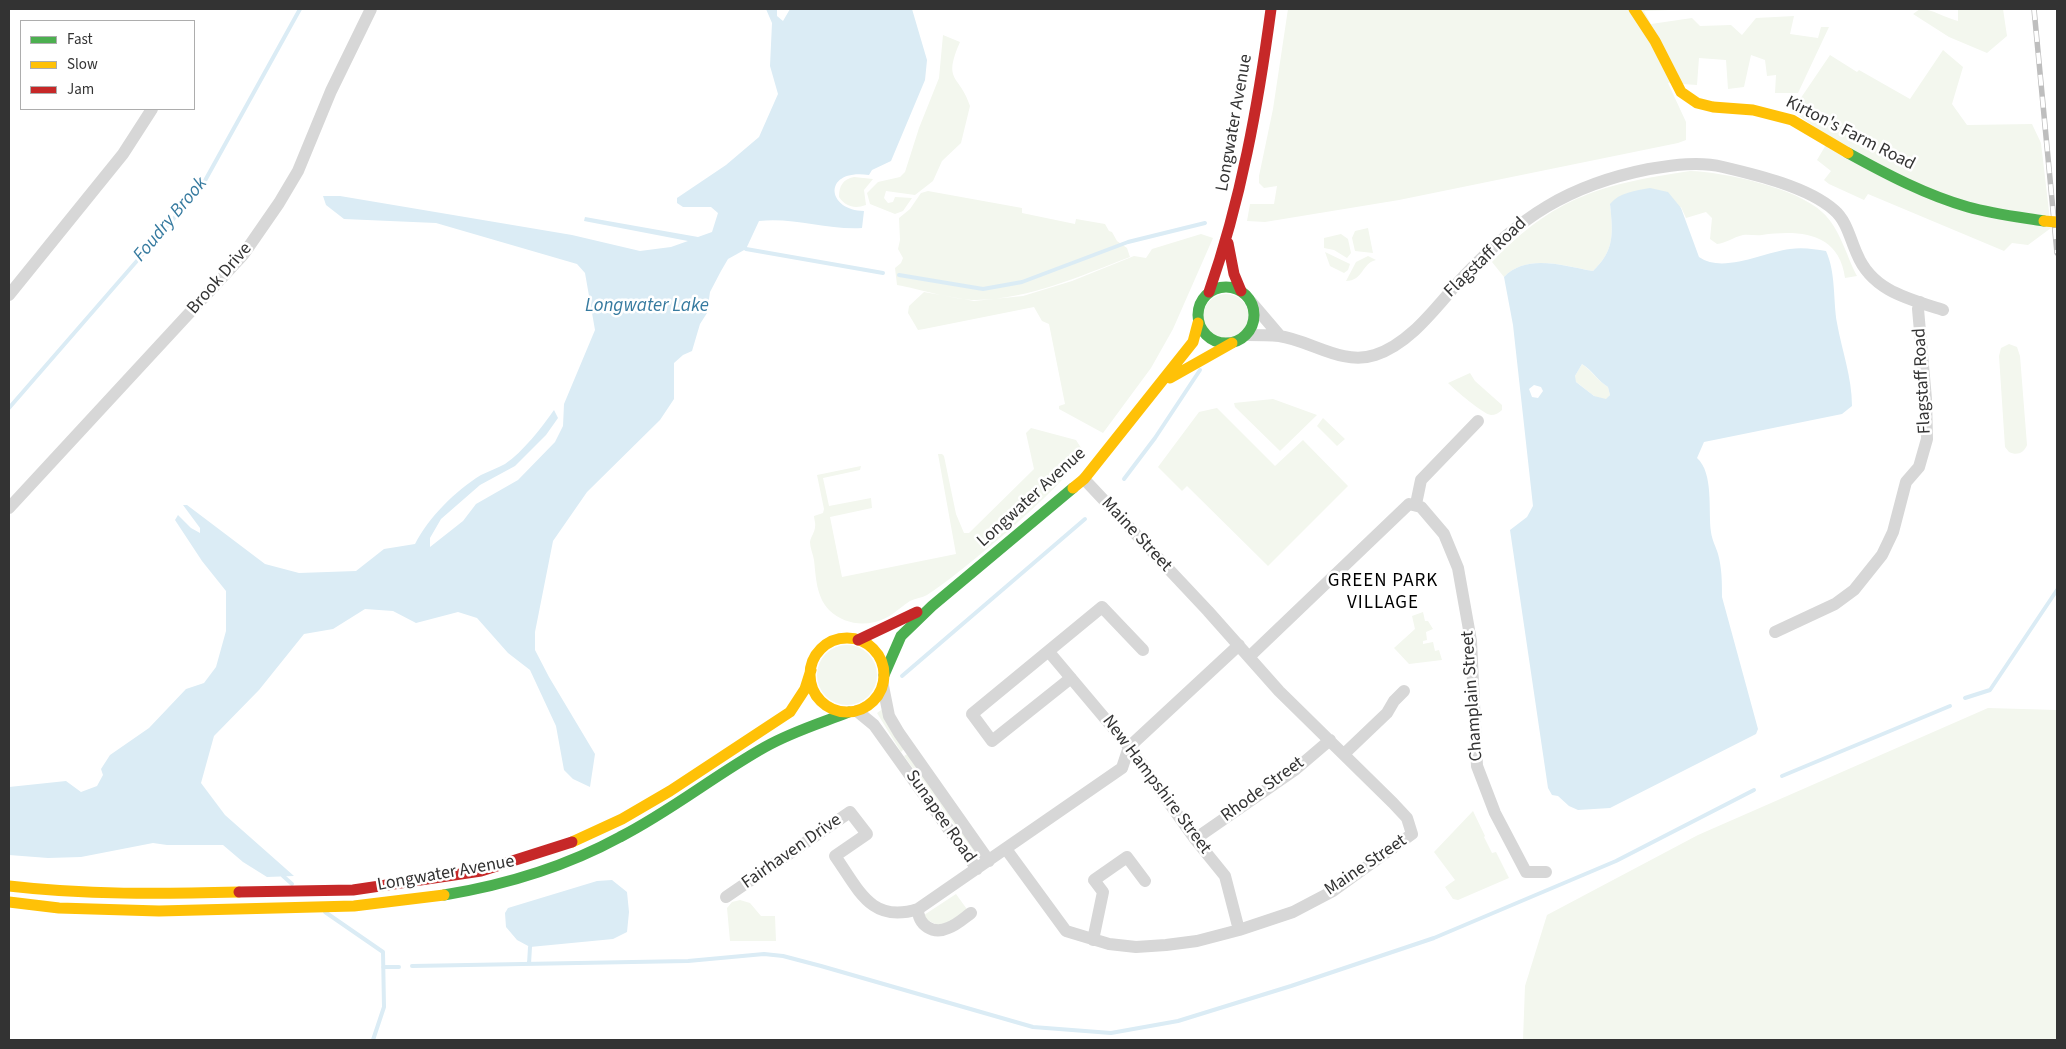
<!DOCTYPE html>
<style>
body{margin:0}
#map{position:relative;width:2066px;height:1049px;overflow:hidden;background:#fff;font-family:"Source Sans 3",sans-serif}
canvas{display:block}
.frame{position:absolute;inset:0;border:10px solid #333;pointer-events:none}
.legend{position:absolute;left:20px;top:20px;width:175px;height:90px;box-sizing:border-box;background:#fff;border:1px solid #adadad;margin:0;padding:6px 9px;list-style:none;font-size:15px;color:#333}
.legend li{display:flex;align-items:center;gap:10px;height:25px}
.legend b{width:25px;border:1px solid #adadad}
</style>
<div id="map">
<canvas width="2066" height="1049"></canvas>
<div class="frame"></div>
<ul class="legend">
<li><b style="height:6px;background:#4caf50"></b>Fast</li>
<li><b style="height:6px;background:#ffc107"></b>Slow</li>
<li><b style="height:6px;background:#c62828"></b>Jam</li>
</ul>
</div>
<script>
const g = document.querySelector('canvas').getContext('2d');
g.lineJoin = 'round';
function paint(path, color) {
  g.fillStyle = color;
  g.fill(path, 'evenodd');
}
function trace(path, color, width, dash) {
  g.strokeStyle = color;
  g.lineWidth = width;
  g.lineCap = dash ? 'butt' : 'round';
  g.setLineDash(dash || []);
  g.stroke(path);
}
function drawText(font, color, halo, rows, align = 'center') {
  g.font = font + ' "Source Sans 3",sans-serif';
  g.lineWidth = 5;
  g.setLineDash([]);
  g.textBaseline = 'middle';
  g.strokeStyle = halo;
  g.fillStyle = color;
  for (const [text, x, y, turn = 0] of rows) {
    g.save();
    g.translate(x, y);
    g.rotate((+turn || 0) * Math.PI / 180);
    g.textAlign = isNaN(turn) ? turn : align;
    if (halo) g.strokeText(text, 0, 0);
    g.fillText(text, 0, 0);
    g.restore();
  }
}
paint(new Path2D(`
 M 1288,9 L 1696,9 L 1644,11 L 1651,24 L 1692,18 L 1700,26 L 1731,25 L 1742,35 L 1756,18 L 1794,16 L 1790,34 L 1818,38 L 1821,27 L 1829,27 L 1798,93 L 1775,93 L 1776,75 L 1767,76 L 1765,60 L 1751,55 L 1744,87 L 1728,89 L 1726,60 L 1699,58 L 1697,85 L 1668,83 L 1686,122 L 1686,140 L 1678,143 L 1399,200 L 1265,222 L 1247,221 L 1250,204 L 1274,204 L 1277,186 L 1264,188 L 1259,183 L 1259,176 L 1273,109 Z
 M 1920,9 C 1933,9 1945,18 1958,21 L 1958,9 L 2003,9 L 2007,36 L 1987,53 L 1949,37 L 1913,14 Z
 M 943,35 L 960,42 C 942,83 960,74 970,106 L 961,143 L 942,161 L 933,181 L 915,195 L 886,191 L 884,198 L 888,203 L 893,202 L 895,197 L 912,198 L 903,211 L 895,214 L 870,204 L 867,193 L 878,182 L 900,177 L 905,172 L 919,128 L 939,78 Z
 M 1943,50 L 1963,67 L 1952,104 L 1967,125 L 2032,124 L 2041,143 L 2051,228 L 2028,245 L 2012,243 L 2004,251 L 1868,194 L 1864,200 L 1829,184 L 1824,180 L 1831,171 L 1817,160 L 1830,138 L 1792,111 L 1830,55 L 1857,72 L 1859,70 L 1910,99 Z
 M 1690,171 C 1724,172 1797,188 1822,212 C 1840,228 1846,255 1857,276 L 1845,278 C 1839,232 1799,230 1762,235 C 1756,236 1749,234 1743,235 C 1734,237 1726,243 1717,244 L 1710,239 L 1712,218 L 1706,212 L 1686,218 L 1681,207 L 1610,204 C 1613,233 1615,250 1593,271 C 1564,266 1527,253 1504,277 L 1492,262 C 1555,196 1603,184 1690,171 Z
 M 854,177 L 873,179 L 864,190 L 866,205 C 855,209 846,207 839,197 C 839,186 843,179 854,177 Z
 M 928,191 L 1022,208 L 1022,213 L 1075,224 L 1076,219 L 1105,224 L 1109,231 L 1112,232 L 1117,241 L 1127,248 L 1130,257 C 1080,276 1030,299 976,300 C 954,300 919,289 897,285 L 895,268 L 901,263 L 903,258 L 898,249 L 900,240 L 899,218 L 910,209 L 921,193 Z
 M 1368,228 L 1373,253 L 1355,251 L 1352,238 L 1355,231 Z
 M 1201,234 L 1213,238 L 1173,329 L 1151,368 L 1103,433 L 1059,409 L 1059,406 L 1065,404 L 1049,324 L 1042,321 L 1034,307 L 924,329 L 918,330 L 908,313 L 909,306 L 924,292 L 974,301 L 1023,296 L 1072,281 L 1134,256 L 1146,258 L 1152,249 Z
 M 1341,234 L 1348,239 L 1351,253 L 1347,258 L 1334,250 L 1324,248 L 1324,238 Z
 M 1325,252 L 1350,264 L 1348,270 L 1344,273 L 1330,266 Z
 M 1368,256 L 1376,260 C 1362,263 1363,281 1346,281 L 1356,262 Z
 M1203 317a23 23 0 1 1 46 0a23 23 0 1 1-46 0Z
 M 2009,344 L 2017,347 L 2020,356 L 2027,445 C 2024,453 2017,456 2009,452 L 2005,447 L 1999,356 L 2001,348 Z
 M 1582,364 C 1592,371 1597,380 1608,387 L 1610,395 L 1606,400 L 1594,396 L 1575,381 L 1575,376 Z
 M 1470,373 L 1475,381 L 1502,405 L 1502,410 C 1499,413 1495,415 1491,415 C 1483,414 1455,390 1448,383 Z
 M 1273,399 L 1317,415 L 1280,451 L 1235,407 L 1234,403 Z
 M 1217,408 L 1275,466 L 1303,440 L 1348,486 L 1268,566 L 1187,486 L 1182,491 L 1158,467 L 1199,412 Z
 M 1323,418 L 1345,439 L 1337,446 L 1317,426 Z
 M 1031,428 L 1076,440 L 1083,451 C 1078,476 954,579 927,595 C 922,598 916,598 910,601 C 898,609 889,619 875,622 C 858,626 842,622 829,610 C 816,596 816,577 814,560 C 813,554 810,548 810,542 C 811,536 815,532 815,527 C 816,524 814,519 814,516 L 823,513 L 824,509 L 817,475 L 861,466 L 860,470 L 823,478 L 829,506 L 871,498 L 872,508 L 830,517 L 842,577 L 956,554 L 938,454 L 942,454 L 944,456 L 956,514 L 964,533 L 969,533 L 1034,469 L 1026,433 Z
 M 1423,612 L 1425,621 L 1428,621 L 1433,629 L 1426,632 L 1427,640 L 1423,641 L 1423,644 L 1433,642 L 1435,651 L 1439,650 L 1442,660 L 1409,664 L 1394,648 L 1415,629 L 1412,616 Z
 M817 675a30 30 0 1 1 60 0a30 30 0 1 1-60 0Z
 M 884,708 L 905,748 L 901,752 L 877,713 Z
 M 1988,708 L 2057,710 L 2057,1040 L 1523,1040 L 1525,986 L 1547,915 L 1698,835 Z
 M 909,753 L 979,855 L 978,857 L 904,756 Z
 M 1473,811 L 1485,836 L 1484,837 L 1492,853 L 1496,852 L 1509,878 L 1458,900 L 1453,899 L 1445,887 L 1455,880 L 1434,852 Z
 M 956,894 L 969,912 L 944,928 L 921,917 Z
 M 740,900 L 750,903 L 761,916 L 775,916 L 776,941 L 730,941 L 727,908 L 732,902 Z`), '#f3f7ee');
paint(new Path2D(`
 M 766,9 L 777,9 L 777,16 L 783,21 L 790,9 L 912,9 L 927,60 L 925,80 L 891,161 L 872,170 L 869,175 C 823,168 825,210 864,211 L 862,228 C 827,230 793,217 759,221 L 746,249 L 728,259 L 721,271 L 710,292 L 707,313 L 700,324 L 692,351 L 683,355 L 674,363 L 674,399 L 660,420 L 587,492 L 553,541 L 535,632 L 535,650 L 549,677 L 595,754 L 590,787 L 573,779 L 564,770 L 556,726 L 530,670 L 508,653 L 477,618 L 458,612 L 416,623 L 393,611 L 365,609 L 333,629 L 304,634 L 259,690 L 214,736 L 201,783 L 225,815 L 294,876 L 267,877 L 243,862 L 223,845 L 167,845 L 153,843 L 81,857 L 48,858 L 9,855 L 9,787 L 66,781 L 81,792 L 97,786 L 103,775 L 101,769 L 110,755 L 149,728 L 186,689 L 204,683 L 216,667 L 226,631 L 226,591 L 202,561 L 175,520 L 178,515 L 191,528 L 200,533 L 200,528 L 183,505 L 187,505 L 265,564 L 299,573 L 356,571 L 384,549 L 415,544 C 429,517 455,491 481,475 C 489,471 498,468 505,464 C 523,452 542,427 554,410 L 558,418 L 546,435 L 515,466 L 480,485 L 441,519 L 430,538 L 430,547 L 463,521 L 476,504 L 518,480 L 555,442 L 563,426 L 564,404 L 595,330 L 585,273 L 577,264 L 436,223 L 344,219 L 326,205 L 323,196 L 340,196 L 572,235 L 640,251 L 671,247 L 688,241 L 584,221 L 585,217 L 698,237 L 712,232 L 718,213 L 711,207 L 683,207 L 677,203 L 677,198 L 726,165 L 759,137 L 778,94 L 770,66 L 772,23 Z
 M 1650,188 L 1668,192 L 1681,208 L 1699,257 C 1723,274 1764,252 1790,249 C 1802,247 1815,249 1826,251 C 1836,273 1833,300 1837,323 C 1842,351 1852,377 1852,406 L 1842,414 L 1704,442 L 1697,458 C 1714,473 1708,511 1711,532 C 1712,540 1716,547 1718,554 C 1722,568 1722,583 1722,597 L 1758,729 L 1756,734 L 1610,808 L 1578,810 L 1569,806 L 1558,796 L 1552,795 L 1548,788 L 1510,530 L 1527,517 L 1533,506 L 1513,325 L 1504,277 C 1527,253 1563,266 1593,271 C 1615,250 1613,233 1610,204 C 1620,192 1635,191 1650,188 ZM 1582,364 C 1593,371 1597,380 1608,387 L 1610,395 L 1606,399 L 1594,396 L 1576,382 L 1575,376 ZM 1534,385 L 1541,387 L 1543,391 L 1538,398 L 1532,397 L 1529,389 Z
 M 612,880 L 627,892 L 629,912 L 627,932 L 613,939 L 530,947 L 517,940 L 506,927 L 505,913 L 508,908 L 597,881 Z`), '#dbecf5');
trace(new Path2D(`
 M 746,249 L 883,273
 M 899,275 L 983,289 L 1022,282 L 1128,242 L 1205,223
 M 9,408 L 202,186 L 300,9
 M 1124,479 L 1155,438 L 1200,370
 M 902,676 L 1085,519
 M 1965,698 L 1990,690 L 2057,590
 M 1782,776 L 1950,706
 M 283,876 L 292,884
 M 325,912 L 383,952 L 384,1007 L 373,1040
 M 529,964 L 530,947
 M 412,966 L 688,961 L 764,954 L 783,956 L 821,966 L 1033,1027 L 1111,1033 L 1178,1021 L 1291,986 L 1434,938 L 1616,861 L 1754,790
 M 383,967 L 399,967`), '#dbecf5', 4);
trace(new Path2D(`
 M 9,295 L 123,154 L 152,109
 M 1251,302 L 1280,336
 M 1246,335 C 1257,335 1268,335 1279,336 C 1310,340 1342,366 1375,355 C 1412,343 1438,304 1464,276 C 1520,217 1568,185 1649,169 C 1674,165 1699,161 1723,167 C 1757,175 1808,187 1834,210 C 1847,221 1850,239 1857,254 C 1872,291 1909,299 1943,310
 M 1416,504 L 1421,480 L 1478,421
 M 9,508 L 243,255 L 279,203 L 298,171 L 331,91 L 371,9
 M 1775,632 L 1835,604 L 1854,590 L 1882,555 L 1893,532 L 1906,482 L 1919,467 L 1927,439 L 1926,399 L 1918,309 L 1920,302
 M 1049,652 L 1129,747 L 1195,839 L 1225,876 L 1239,930
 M 1249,657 L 1409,504 L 1421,507 L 1444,534 L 1458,568 L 1471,641 L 1477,766 L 1495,813 L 1526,872 L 1546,872
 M 1071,678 L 992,741 L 972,714 L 1102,607 L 1143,650
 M 883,686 L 889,716 L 899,733 L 989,861
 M 857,711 L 874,725 L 977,869
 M 1344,754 L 1387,713 L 1394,701 L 1404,691
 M 1195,839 L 1296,769 L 1330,740
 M 1006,849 L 1066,931 L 1109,944 L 1136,947 L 1166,945 L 1197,941 L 1239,930 L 1293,912 L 1333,891 L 1412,834 L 1407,818 L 1393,803 L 1279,691 L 1208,611 L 1084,479
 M 726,897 L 850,812 L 867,834 L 835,856 C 859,890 871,924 918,909 L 1122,768 L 1129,747 L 1239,645
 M 918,909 C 918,925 933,935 948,928 C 957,925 964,918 971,913
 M 1093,940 L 1103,892 L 1094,880 L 1127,857 L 1145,881`), '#d7d7d7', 12);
trace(new Path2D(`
 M 1848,153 C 1886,174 1926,195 1968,207 C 1993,214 2019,217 2044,221
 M1198 315a28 28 0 1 1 56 0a28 28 0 1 1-56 0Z
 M 884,675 L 901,636 L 932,606 L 1073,488
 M 444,895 C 505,885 565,867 620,837 C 671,811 715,775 765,747 C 791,732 821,723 849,712`), '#4caf50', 11);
trace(new Path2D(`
 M 1634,9 L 1655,41 L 1681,92 L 1697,103 L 1713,107 L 1753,110 L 1792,120 L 1848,153
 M 1170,378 L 1232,343
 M 1073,488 L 1084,479 L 1193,342 L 1198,323
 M810 675a37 37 0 1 1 74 0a37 37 0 1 1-74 0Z
 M 572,842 L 622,819 L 670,791 L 790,712 L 805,689 L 811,670
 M 9,886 C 85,895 162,894 239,892
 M 9,902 L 59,908 L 159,911 L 354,906 L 444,895`), '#ffc107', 11);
trace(new Path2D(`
 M 1228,243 L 1234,274 L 1241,291
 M 1209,292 C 1241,200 1258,106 1271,9
 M 858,640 L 917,612
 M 239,892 L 353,890 L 481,871 L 572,842`), '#c62828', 11);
const rail = new Path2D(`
 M 2034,9 L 2057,253`);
trace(rail, '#bebebe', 5.5);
trace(rail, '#fff', 4, [11]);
trace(new Path2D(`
 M 2044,221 L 2057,222`), '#ffc107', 11);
drawText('18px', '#333', '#fff', [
 ["Longwater Avenue",1235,123,-80],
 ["Kirton's Farm Road",1850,134,27],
 ["Flagstaff Road",1486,258,-44],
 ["Brook Drive",220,279,-49],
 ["Flagstaff Road",1923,381,-93],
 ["Longwater Avenue",1032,498,-42],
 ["Maine Street",1136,535,47],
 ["Champlain Street",1473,696,-94],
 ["New Hampshire Street",1156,785,53],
 ["Rhode Street",1263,790,-36],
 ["Sunapee Road",940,817,55],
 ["Fairhaven Drive",792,852,-35],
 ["Maine Street",1366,866,-34],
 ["Longwater Avenue",446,874,-10]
]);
drawText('italic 19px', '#367a9f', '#fff', [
 ["Foudry Brook",171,220,-50],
 ["Longwater Lake",647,307]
]);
g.letterSpacing = '1px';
drawText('19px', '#000', '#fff', [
 ["GREEN PARK",1383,582],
 ["VILLAGE",1383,604]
]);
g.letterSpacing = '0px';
</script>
